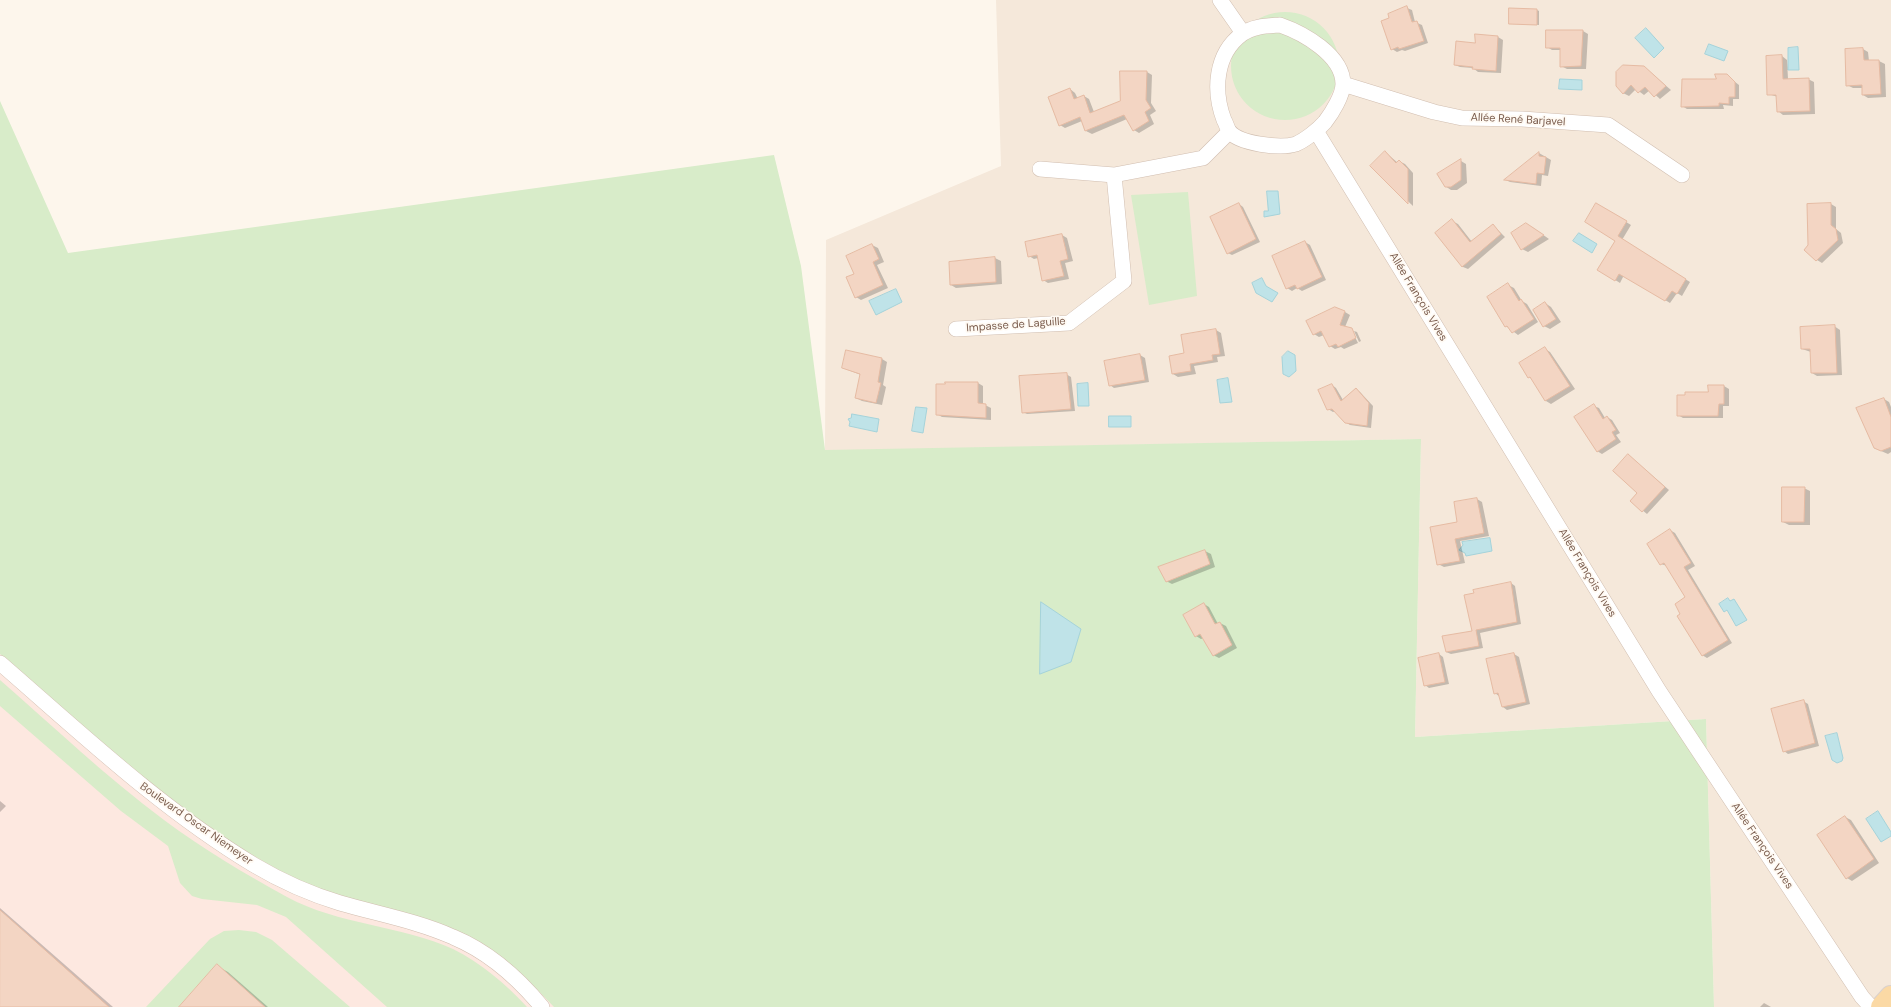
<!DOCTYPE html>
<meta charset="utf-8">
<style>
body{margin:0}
canvas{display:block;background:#fdf6ec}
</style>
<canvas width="1891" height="1007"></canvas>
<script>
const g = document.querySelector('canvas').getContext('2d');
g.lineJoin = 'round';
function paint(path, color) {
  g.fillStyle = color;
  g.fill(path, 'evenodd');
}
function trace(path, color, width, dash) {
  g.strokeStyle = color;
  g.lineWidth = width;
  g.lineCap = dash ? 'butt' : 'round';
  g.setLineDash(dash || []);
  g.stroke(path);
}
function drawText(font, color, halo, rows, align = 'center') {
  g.font = font + ' "DM Sans",sans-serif';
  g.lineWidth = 3.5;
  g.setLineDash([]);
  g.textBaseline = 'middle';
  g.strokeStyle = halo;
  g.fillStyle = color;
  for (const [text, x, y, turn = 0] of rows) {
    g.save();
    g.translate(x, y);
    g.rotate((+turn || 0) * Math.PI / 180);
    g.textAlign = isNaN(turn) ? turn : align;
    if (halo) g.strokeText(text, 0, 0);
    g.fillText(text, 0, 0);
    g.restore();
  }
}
paint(new Path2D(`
 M 996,0 L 1891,0 L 1891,1007 L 1714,1007 L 1706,719 L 1415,737 L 1421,439 L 825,451 L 826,240 L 1001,166 Z`), '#f5e8da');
paint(new Path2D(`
 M 0,636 L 477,914 L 584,1007 L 0,1007 Z`), '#fde8e0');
paint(new Path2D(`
 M1231 66a54 54 0 1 1 108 0a54 54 0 1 1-108 0Z
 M 0,101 L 68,253 L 774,155 L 801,266 L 825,450 L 1421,439 L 1415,737 L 1706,719 L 1714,1007 L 554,1007 C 524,975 490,942 448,927 C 412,913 374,908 338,896 C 314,888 291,877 268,864 C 169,809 85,729 0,654 Z
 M 1188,192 L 1197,296 L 1149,305 L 1131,195 Z
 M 0,680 C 54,727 106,777 164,820 C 203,849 245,874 287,897 C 339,925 400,925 453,949 C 481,963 506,984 527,1007 L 387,1007 L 286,917 L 257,905 L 202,899 L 192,896 L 180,883 L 168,846 L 121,811 L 0,706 Z
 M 239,930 L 256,932 L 272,940 L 350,1007 L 265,1007 L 217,964 L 179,1007 L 146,1007 L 210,939 L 224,931 Z`), '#d8ecc9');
const water = new Path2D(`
 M 1646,28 L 1664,48 L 1654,58 L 1635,38 Z
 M 1709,44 L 1728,51 L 1724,61 L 1705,54 Z
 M 1798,47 L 1799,70 L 1788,70 L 1788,48 Z
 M 1560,79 L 1582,80 L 1582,90 L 1559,89 Z
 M 1267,191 L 1278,191 L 1280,214 L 1264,217 L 1264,211 L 1268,211 Z
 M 1579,233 L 1597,244 L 1592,253 L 1573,241 Z
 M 1262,278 L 1266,286 L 1278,293 L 1272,302 L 1256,293 L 1252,283 Z
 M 896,289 L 902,302 L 876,315 L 869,301 Z
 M 1288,351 L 1295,355 L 1296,371 L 1289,377 L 1283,374 L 1282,357 Z
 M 1228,378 L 1232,402 L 1220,403 L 1217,380 Z
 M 1088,383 L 1089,406 L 1078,406 L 1077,384 Z
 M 916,407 L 927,408 L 923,433 L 912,431 Z
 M 852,414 L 879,419 L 877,432 L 849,426 L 850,422 L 848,419 L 851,418 Z
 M 1109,416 L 1131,416 L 1131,427 L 1109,427 Z
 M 1490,538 L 1492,551 L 1466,556 L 1465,553 L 1459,550 L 1463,545 L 1462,542 Z
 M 1728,598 L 1730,601 L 1734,599 L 1747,620 L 1736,626 L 1727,610 L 1724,612 L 1719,604 Z
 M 1041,602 L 1081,629 L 1071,662 L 1040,674 Z
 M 1837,733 L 1843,758 L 1842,761 L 1837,763 L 1832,760 L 1825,736 Z
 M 1878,811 L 1891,832 L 1891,836 L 1881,842 L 1866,819 Z`);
paint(water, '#bfe3e8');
trace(water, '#a5d3da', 1);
paint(new Path2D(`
 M 1407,8 L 1412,10 L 1415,22 L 1422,25 L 1428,43 L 1405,51 L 1402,50 L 1397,52 L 1392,49 L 1390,19 Z
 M 1537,10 L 1539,11 L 1539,25 L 1510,23 Z
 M 1583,31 L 1588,34 L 1586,69 L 1567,69 L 1561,66 L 1561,50 L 1552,50 L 1547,47 Z
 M 1476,36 L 1498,37 L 1503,40 L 1501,73 L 1478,72 L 1473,68 L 1460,67 L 1455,65 L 1476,44 Z
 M 1863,49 L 1868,52 L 1869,61 L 1879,61 L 1885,64 L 1886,97 L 1868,98 L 1863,95 L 1863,88 L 1853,88 L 1847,85 Z
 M 1782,56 L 1787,60 L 1788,79 L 1808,79 L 1814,82 L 1815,114 L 1783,115 L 1778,111 L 1778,97 L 1768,94 Z
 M 1644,67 L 1671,90 L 1660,99 L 1650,90 L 1644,95 L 1636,89 L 1629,96 L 1623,93 Z
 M 1147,72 L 1152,75 L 1151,103 L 1156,111 L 1150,115 L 1154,124 L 1139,133 L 1134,130 L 1127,119 L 1092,134 L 1086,131 L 1082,121 L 1065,128 L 1060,125 L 1070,89 L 1075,93 L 1078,99 L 1084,96 L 1089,99 L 1094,112 L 1121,102 Z
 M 1726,75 L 1739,85 L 1739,99 L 1733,99 L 1733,106 L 1723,105 L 1724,109 L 1687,109 L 1682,106 L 1717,80 Z
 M 1385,152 L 1398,163 L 1399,161 L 1405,164 L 1413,173 L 1413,206 L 1371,166 Z
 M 1539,153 L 1551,160 L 1548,176 L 1542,175 L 1541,186 L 1510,182 L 1506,180 Z
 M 1461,161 L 1466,164 L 1467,183 L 1457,190 L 1451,190 L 1445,186 L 1438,175 Z
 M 1239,204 L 1243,207 L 1260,242 L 1232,255 L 1228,253 Z
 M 1597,204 L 1631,225 L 1622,240 L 1690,282 L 1682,296 L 1677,293 L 1670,303 L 1624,275 L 1620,283 L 1598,269 L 1617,241 Z
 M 1831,204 L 1836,207 L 1836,229 L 1841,233 L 1843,243 L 1822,263 L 1817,260 L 1809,246 Z
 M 1452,221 L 1458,224 L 1472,242 L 1493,225 L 1505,237 L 1468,269 L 1463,267 L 1436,233 Z
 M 1532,227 L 1549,239 L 1528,252 L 1522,249 Z
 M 1062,235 L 1067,238 L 1073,261 L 1065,263 L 1069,279 L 1048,283 L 1043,280 L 1038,258 L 1034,259 L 1029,256 L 1026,243 Z
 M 1305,242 L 1310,245 L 1326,280 L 1302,291 L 1297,288 L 1292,291 L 1287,288 Z
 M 872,245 L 878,248 L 884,262 L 877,265 L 888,288 L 861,300 L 856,297 L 855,274 Z
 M 995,258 L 1001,261 L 1002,284 L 956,288 L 951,285 L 950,262 Z
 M 1508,285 L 1514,288 L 1522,301 L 1527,304 L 1538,322 L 1518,335 L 1506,326 Z
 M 1545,303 L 1551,307 L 1561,322 L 1550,329 L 1544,326 Z
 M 1345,312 L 1350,315 L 1345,327 L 1351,329 L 1358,343 L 1344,349 L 1341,347 L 1335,349 L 1330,346 L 1324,335 L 1319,337 L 1314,334 Z
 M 1834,326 L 1840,330 L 1842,375 L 1817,376 L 1812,373 L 1811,352 L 1802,349 Z
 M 1216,330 L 1221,333 L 1225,356 L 1217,357 L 1218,362 L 1194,366 L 1196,374 L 1178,377 L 1173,374 L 1170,357 L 1185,354 Z
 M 1354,331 L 1357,332 L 1361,341 L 1359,342 Z
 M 1545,349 L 1550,352 L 1575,389 L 1551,404 L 1546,401 L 1533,380 L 1529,377 Z
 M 846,351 L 882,359 L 887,362 L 883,385 L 886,387 L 882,405 L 862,401 L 856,398 L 861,375 L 843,368 Z
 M 1140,355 L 1145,358 L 1149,382 L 1114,388 L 1110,385 Z
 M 1066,374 L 1071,377 L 1075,411 L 1027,414 L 1023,412 Z
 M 946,383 L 978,383 L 983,386 L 983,404 L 991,408 L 991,420 L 942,417 L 937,414 Z
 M 1332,385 L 1336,388 L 1343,400 L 1356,389 L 1360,392 L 1373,406 L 1371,428 L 1350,425 L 1345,422 L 1336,411 L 1333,412 L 1328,409 Z
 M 1724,386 L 1729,389 L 1729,406 L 1723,406 L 1723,418 L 1683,418 L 1678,415 L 1709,393 Z
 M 1884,399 L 1889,402 L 1891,407 L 1891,452 L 1888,454 L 1874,448 Z
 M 1594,406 L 1599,408 L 1605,418 L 1607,417 L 1612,420 L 1620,433 L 1616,435 L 1621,442 L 1602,454 L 1597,451 Z
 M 1628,455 L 1669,490 L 1647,514 L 1631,501 L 1638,493 Z
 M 1804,488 L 1810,491 L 1810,525 L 1789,525 L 1783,522 Z
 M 1477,499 L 1482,502 L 1489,536 L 1460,541 L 1465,563 L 1444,567 L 1438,564 L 1458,523 Z
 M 1670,530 L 1675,533 L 1695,566 L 1688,570 L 1732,643 L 1707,658 L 1702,655 L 1682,614 L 1687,598 L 1667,566 L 1661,564 L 1648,544 Z
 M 1205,551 L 1211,554 L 1215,567 L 1172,584 L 1166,581 Z
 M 1511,583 L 1515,586 L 1521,624 L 1480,633 L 1483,648 L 1451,654 L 1446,652 L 1473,632 Z
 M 1204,604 L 1209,607 L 1218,624 L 1220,623 L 1226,626 L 1237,648 L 1219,658 L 1213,655 L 1204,638 L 1201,639 L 1196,636 Z
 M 1439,654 L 1443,657 L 1449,684 L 1429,688 L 1425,685 Z
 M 1514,654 L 1519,657 L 1530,704 L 1507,710 L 1503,707 L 1500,697 L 1495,693 L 1487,660 Z
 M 1803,701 L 1808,704 L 1819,746 L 1788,754 L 1784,751 Z
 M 0,801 L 6,806 L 0,812 Z
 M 1845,817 L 1851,820 L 1879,863 L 1852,881 L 1847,878 Z
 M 0,908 L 113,1007 L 0,1007 Z
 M 217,966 L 228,972 L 268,1007 L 181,1007 Z
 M 1764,1003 L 1771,1007 L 1760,1007 Z`), '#0003');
const building = new Path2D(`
 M 1407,6 L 1412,22 L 1417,21 L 1424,41 L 1399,49 L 1398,47 L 1391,50 L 1381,21 L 1389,18 L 1388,14 Z
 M 1509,8 L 1537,9 L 1537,25 L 1509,24 Z
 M 1546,30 L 1583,30 L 1581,66 L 1560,67 L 1560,48 L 1546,48 Z
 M 1475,34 L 1498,36 L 1496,71 L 1472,69 L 1473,67 L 1454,65 L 1456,41 L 1475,43 Z
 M 1863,48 L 1864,60 L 1879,60 L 1881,94 L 1862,95 L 1862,85 L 1846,86 L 1845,49 Z
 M 1782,55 L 1783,79 L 1809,78 L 1810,111 L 1777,112 L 1776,95 L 1767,95 L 1766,56 Z
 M 1623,65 L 1644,66 L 1666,86 L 1654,97 L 1645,87 L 1638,93 L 1631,85 L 1623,94 L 1616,86 L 1616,72 Z
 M 1120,71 L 1147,71 L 1146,100 L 1151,108 L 1145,112 L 1149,121 L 1133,131 L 1124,115 L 1085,131 L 1080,117 L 1059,126 L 1048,97 L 1070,88 L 1074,99 L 1084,95 L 1090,113 L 1120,101 Z
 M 1715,74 L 1727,74 L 1735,82 L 1735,97 L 1729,97 L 1729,104 L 1719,103 L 1719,106 L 1681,107 L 1682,79 L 1716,79 Z
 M 1385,151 L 1396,163 L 1399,160 L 1408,169 L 1408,204 L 1370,166 Z
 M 1539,152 L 1539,156 L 1546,157 L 1544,174 L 1537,173 L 1536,184 L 1504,180 Z
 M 1461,159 L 1461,180 L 1451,187 L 1445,187 L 1437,174 Z
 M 1239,203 L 1256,239 L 1227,254 L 1210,217 Z
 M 1596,203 L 1627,221 L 1618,236 L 1686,279 L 1677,294 L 1672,291 L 1665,301 L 1619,274 L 1615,281 L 1597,270 L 1615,241 L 1585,222 Z
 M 1831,203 L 1831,225 L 1836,229 L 1838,240 L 1816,261 L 1804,250 L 1808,245 L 1807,204 Z
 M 1452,219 L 1470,242 L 1493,224 L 1501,234 L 1462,267 L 1435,233 Z
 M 1526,223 L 1544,235 L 1521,250 L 1511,233 Z
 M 1062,234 L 1068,259 L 1060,261 L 1064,276 L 1042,281 L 1037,255 L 1028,257 L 1025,242 Z
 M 1305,241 L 1322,277 L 1297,289 L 1295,285 L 1286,289 L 1272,256 Z
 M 872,244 L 879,259 L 873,262 L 883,285 L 855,298 L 846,277 L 854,274 L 846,256 Z
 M 995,257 L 996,282 L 950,285 L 949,262 Z
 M 1508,283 L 1519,301 L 1521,299 L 1534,319 L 1512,333 L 1507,326 L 1505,327 L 1487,297 Z
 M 1545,302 L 1556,319 L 1543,327 L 1533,310 Z
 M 1335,307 L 1345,311 L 1340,325 L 1352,328 L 1356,338 L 1338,347 L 1336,344 L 1329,347 L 1321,331 L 1313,335 L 1306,321 Z
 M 1835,325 L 1837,373 L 1811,373 L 1810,349 L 1801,349 L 1800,327 Z
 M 1216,329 L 1220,354 L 1212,355 L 1213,360 L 1190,364 L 1191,371 L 1172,374 L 1169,356 L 1184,353 L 1181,335 Z
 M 1545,347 L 1570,386 L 1545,401 L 1530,377 L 1528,378 L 1519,363 Z
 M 846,350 L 882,358 L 878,382 L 881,383 L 876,403 L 855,398 L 860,374 L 842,368 Z
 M 1140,354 L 1145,380 L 1109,386 L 1104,361 Z
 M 1067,373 L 1071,409 L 1022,413 L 1019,376 Z
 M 945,382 L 978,382 L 978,403 L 986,404 L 986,418 L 936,415 L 936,384 L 945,384 Z
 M 1332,384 L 1341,401 L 1356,388 L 1369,403 L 1367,426 L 1345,423 L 1332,409 L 1327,410 L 1318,390 Z
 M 1708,385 L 1724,385 L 1724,404 L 1719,404 L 1718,416 L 1677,416 L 1677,395 L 1685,395 L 1685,392 L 1708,392 Z
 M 1884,398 L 1891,417 L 1891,447 L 1881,451 L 1874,448 L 1856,408 Z
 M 1594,404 L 1603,419 L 1607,416 L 1616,430 L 1612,432 L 1616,439 L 1597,452 L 1574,417 Z
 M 1628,454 L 1665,487 L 1642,512 L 1630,501 L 1637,493 L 1613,471 Z
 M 1782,487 L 1805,487 L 1804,522 L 1782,522 Z
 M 1477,498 L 1484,533 L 1455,539 L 1460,561 L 1437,565 L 1430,527 L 1457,522 L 1454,502 Z
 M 1670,529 L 1691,563 L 1684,567 L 1728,640 L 1702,656 L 1677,616 L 1680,614 L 1675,604 L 1685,597 L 1664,563 L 1660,565 L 1647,544 Z
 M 1205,550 L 1210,564 L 1166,582 L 1158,567 Z
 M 1511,582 L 1517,622 L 1476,630 L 1479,646 L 1446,652 L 1442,636 L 1472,631 L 1464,595 L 1474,593 L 1473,590 Z
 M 1204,603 L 1215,624 L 1220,622 L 1232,645 L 1213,656 L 1200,634 L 1195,637 L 1183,615 Z
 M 1439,653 L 1445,682 L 1424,686 L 1418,658 Z
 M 1514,653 L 1526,702 L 1502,707 L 1498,693 L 1494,694 L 1486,659 Z
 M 1804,700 L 1815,743 L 1783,752 L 1771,709 Z
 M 1845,816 L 1874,859 L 1846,879 L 1817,835 Z
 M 0,910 L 109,1007 L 0,1007 Z
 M 217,964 L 265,1007 L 179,1007 Z`);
paint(building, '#f3d5c3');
trace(building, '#e6bba3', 1);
const minor = new Path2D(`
 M 1220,0 L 1243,33
 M 1280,25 C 1303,33 1343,55 1343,84 C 1343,95 1332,113 1325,122 C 1318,130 1305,140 1296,144 C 1281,149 1239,144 1229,131 C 1227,128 1226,123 1224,120 C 1213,91 1215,54 1242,34 C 1253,26 1267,26 1280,25 Z
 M 1343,84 L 1434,112 L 1462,118 L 1522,119 L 1608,125 L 1682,175
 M 1316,131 L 1659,691 L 1862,997 L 1871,1007
 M 1040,169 L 1114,175 L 1203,158 L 1229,132
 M 956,329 L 1069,323 L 1124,281 L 1114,175
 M 0,663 C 82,734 161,809 254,865 C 281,881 310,894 340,903 C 378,914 417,921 453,937 C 489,952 518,978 542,1007`);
const primary = new Path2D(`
 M 1882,1007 L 1891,997`);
trace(minor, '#d1beb0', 16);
trace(primary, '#dad1cd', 24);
trace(minor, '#fff', 15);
trace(primary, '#fbd9a5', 22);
drawText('11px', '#7a5c4d', '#fffaf3', [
 ["Allée René Barjavel",1518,120,3],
 ["Allée François Vives",1418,297,59],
 ["Impasse de Laguille",1016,325,-4],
 ["Allée François Vives",1587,573,59],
 ["Boulevard Oscar Niemeyer",196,824,35],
 ["Allée François Vives",1762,846,56]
]);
</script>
